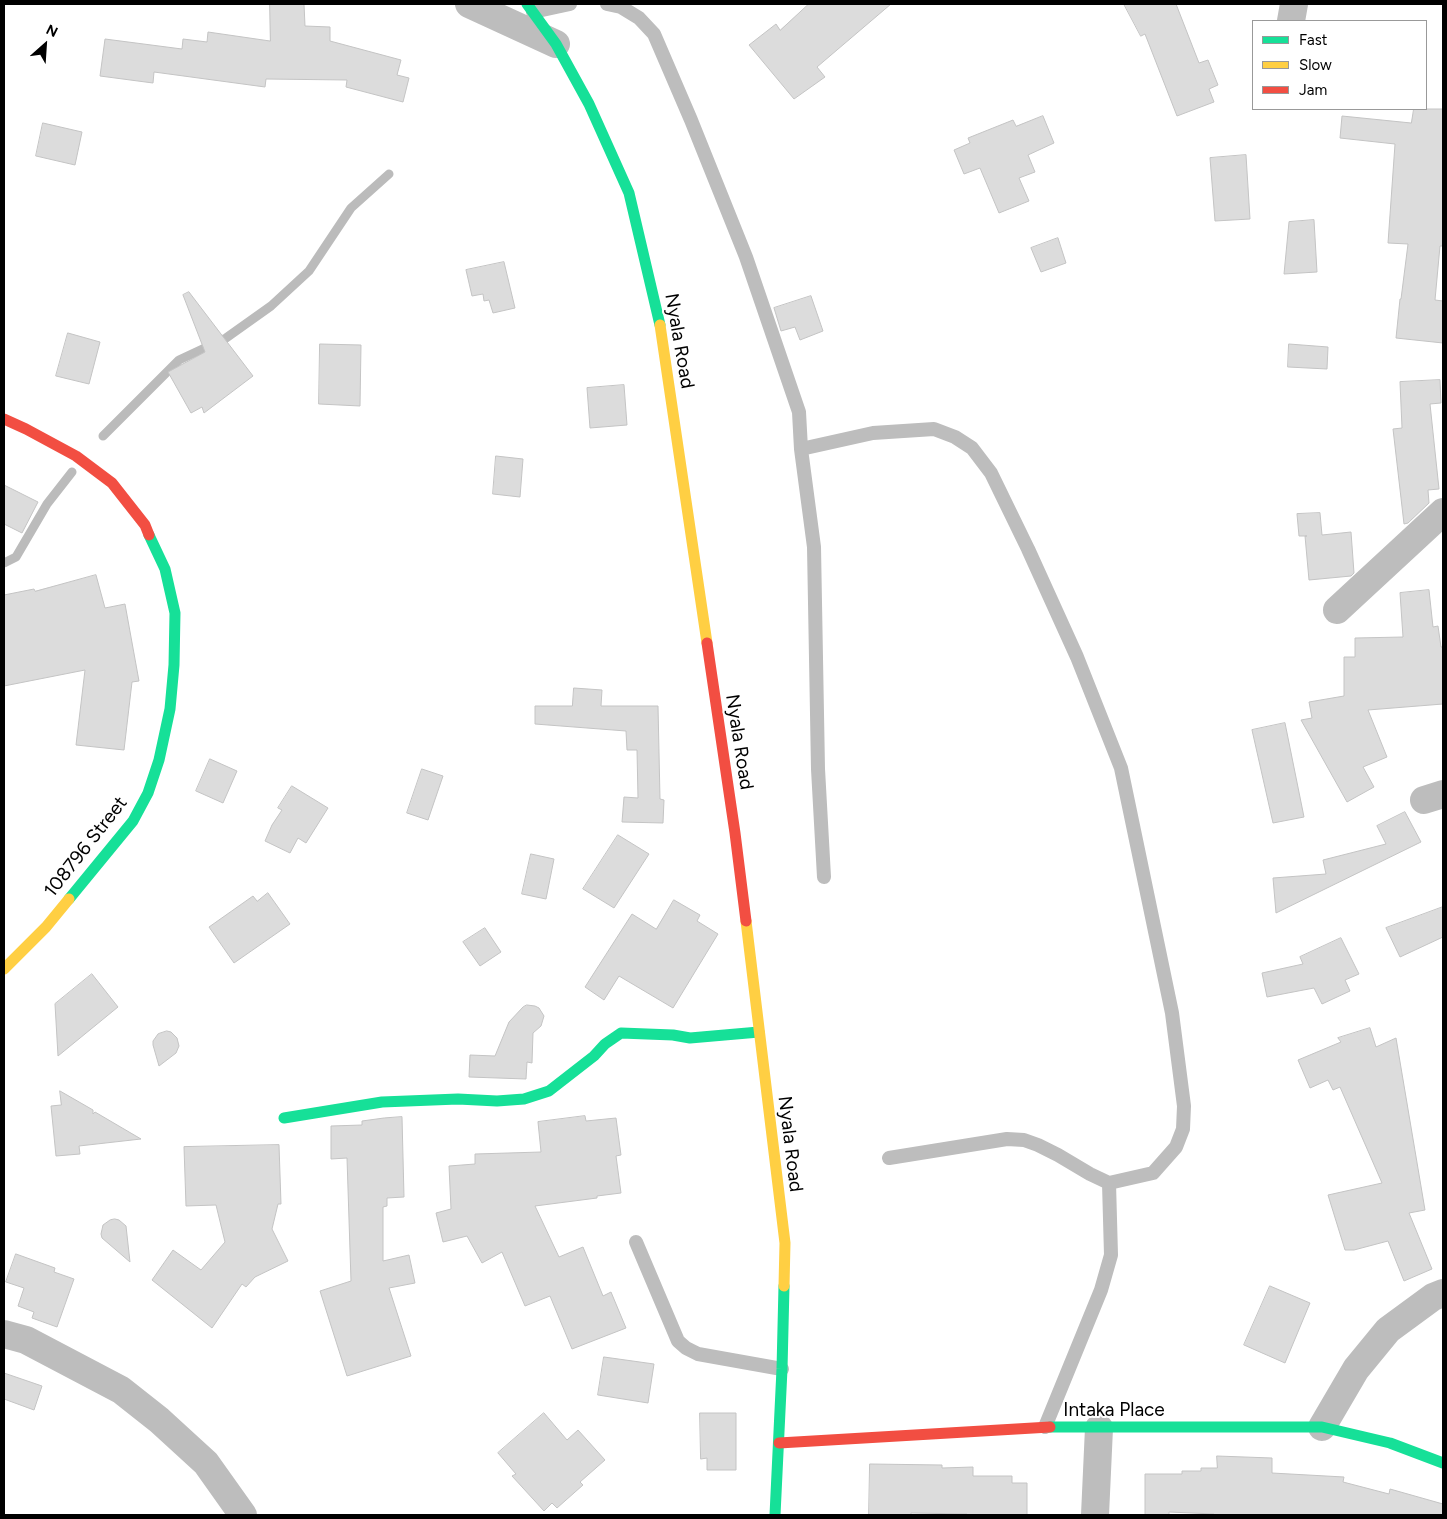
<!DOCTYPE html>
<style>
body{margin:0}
#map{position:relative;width:1447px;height:1519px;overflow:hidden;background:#fff;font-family:Figtree,sans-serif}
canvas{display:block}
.frame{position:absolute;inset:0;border:5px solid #000;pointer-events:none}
.legend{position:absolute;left:1252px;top:20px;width:175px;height:90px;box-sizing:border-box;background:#fff;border:1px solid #999;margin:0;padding:6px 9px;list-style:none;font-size:15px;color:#000}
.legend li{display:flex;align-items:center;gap:10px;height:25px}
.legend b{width:25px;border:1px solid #999}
.north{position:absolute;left:20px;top:20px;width:50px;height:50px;-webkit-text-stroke:4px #fff;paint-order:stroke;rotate:26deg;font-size:14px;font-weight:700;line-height:20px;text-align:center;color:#000}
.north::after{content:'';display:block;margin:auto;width:18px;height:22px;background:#000;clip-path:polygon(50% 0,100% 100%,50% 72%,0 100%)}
</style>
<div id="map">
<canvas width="1447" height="1519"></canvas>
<div class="frame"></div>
<ul class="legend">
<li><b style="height:6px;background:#16e098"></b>Fast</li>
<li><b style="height:6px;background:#ffcf43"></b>Slow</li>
<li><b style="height:6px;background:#f24e42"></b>Jam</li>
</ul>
<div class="north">N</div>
</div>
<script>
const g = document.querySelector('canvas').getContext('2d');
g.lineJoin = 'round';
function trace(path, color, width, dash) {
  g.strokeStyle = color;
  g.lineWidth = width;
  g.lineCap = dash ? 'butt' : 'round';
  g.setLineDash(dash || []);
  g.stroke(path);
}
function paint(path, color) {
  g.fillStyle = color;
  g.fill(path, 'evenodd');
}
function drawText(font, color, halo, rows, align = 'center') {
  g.font = font + ' Figtree,sans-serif';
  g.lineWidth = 4;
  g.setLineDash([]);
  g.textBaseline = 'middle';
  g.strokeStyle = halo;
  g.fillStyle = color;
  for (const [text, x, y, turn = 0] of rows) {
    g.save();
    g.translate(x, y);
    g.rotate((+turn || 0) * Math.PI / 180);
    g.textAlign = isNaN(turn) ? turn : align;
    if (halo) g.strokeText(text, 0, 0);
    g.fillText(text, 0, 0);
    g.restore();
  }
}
trace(new Path2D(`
 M 103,436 L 179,360 L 226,338 L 271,306 L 309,271 L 351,208 L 389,174
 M 4,563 L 16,557 L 47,504 L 72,472`), '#bbb', 9);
const building = new Path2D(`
 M 270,4 L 304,4 L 305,26 L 330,27 L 330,41 L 401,60 L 397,75 L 409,78 L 403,102 L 346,87 L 347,80 L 266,79 L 265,87 L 154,72 L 153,83 L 100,76 L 105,39 L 182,49 L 183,39 L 207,42 L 208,32 L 270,41 Z
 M 809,4 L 891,4 L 817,67 L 825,77 L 794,99 L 749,45 L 776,24 L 780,30 Z
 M 1124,4 L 1176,4 L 1199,63 L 1208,60 L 1218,85 L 1209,89 L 1214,102 L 1177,116 L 1145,34 L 1141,36 Z
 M 1414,109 L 1443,109 L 1443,246 L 1440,246 L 1435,300 L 1443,301 L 1443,343 L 1396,338 L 1400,299 L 1401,299 L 1408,244 L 1388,243 L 1395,144 L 1340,138 L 1342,116 L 1411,123 Z
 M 1043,116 L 1054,143 L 1028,155 L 1035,172 L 1019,178 L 1029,201 L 999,213 L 980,168 L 964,174 L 954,150 L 970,143 L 968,138 L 1013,120 L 1016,126 Z
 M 43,123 L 82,132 L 75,165 L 36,156 Z
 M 1246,155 L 1250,219 L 1215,221 L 1210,158 Z
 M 1314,220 L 1317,272 L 1284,274 L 1289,222 Z
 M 1058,238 L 1066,263 L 1041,272 L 1031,248 Z
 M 504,262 L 515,308 L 493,313 L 489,300 L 484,301 L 483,294 L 472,296 L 466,270 Z
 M 189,292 L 253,376 L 204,413 L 202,407 L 191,413 L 168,372 L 205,352 L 183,295 Z
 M 811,296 L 823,331 L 800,340 L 795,327 L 781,331 L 774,308 Z
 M 68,333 L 100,342 L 89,384 L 56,376 Z
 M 320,344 L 361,345 L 360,406 L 319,404 Z
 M 1289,344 L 1328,347 L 1327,369 L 1288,367 Z
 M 1440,380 L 1441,403 L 1430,404 L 1439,489 L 1428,490 L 1429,503 L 1408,523 L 1404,524 L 1393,429 L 1402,428 L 1400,382 Z
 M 624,385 L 627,425 L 590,428 L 587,388 Z
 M 496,456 L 523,459 L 520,497 L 493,494 Z
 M 4,485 L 38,502 L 22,533 L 4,524 Z
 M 1320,513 L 1322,535 L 1351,532 L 1354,573 L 1351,576 L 1309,580 L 1305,536 L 1307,536 L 1299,536 L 1297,514 Z
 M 96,575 L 105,608 L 125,604 L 139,681 L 132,682 L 124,750 L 76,745 L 85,670 L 4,686 L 4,595 L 34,589 L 35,591 Z
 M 1429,590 L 1433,627 L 1438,626 L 1441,647 L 1443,647 L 1443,704 L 1368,710 L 1387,757 L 1363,767 L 1374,787 L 1347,802 L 1301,720 L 1312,718 L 1309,702 L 1344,696 L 1344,657 L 1355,657 L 1355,638 L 1403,637 L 1400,593 Z
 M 574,688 L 602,690 L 601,706 L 658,706 L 660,799 L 664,800 L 663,823 L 622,822 L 624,797 L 638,798 L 637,750 L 627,750 L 626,731 L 535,724 L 535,706 L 572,706 Z
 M 1285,723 L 1304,817 L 1273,823 L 1252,730 Z
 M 210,759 L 237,771 L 223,803 L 196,791 Z
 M 422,769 L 443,776 L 428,820 L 407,813 Z
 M 292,786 L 328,808 L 306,843 L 298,838 L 290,853 L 265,841 L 272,825 L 282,810 L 278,808 Z
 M 1405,812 L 1421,842 L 1276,913 L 1273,878 L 1326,874 L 1323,860 L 1386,844 L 1377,826 Z
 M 618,835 L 649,854 L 614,908 L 583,889 Z
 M 531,854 L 554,859 L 546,899 L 522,894 Z
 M 268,893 L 290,924 L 234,963 L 209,927 L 253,896 L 257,901 Z
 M 674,900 L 700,915 L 697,921 L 718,934 L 673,1008 L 619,976 L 604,1000 L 585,987 L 632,914 L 656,929 Z
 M 1443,907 L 1443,937 L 1400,957 L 1386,928 Z
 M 485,928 L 501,952 L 480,966 L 463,942 Z
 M 1341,938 L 1359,974 L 1345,980 L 1350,991 L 1322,1004 L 1314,988 L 1267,997 L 1262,973 L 1303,964 L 1300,957 Z
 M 92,974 L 118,1007 L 58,1056 L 55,1004 Z
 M 527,1005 L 535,1006 L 539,1008 L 544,1016 L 541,1026 L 533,1033 L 532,1063 L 527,1062 L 526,1079 L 469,1077 L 470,1055 L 495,1056 L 509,1022 L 523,1007 Z
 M 1370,1028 L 1376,1047 L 1396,1038 L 1425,1210 L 1409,1213 L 1432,1269 L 1404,1281 L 1388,1241 L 1354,1250 L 1345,1250 L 1328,1195 L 1382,1183 L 1340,1087 L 1333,1090 L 1328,1080 L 1310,1088 L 1298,1060 L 1341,1042 L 1338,1038 Z
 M 167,1031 L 171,1032 L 177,1038 L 179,1046 L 176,1053 L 159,1066 L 153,1045 L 153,1041 L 158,1034 Z
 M 60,1091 L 93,1110 L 93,1114 L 95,1112 L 141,1139 L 79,1146 L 80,1154 L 56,1156 L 51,1106 L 61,1105 Z
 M 585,1116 L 586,1121 L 616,1118 L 621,1155 L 616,1156 L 621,1193 L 597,1196 L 597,1198 L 535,1206 L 559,1257 L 583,1247 L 603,1296 L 611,1292 L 626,1328 L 572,1349 L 550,1296 L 525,1306 L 502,1252 L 482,1263 L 467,1236 L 443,1242 L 436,1213 L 451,1209 L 449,1166 L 475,1164 L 475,1154 L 541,1152 L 538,1122 Z
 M 402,1117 L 404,1197 L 387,1198 L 387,1206 L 383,1207 L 383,1261 L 409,1255 L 415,1283 L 389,1288 L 411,1356 L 347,1376 L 320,1291 L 351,1281 L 347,1158 L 331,1159 L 331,1126 L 362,1125 L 362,1121 L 384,1118 Z
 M 279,1145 L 281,1204 L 278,1204 L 272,1229 L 288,1261 L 255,1277 L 246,1287 L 242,1284 L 212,1328 L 152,1280 L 173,1250 L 201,1270 L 225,1242 L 216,1205 L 186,1206 L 184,1147 Z
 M 115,1219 L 119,1220 L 126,1226 L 130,1262 L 102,1238 L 101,1234 L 103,1225 L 110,1220 Z
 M 16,1254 L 55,1268 L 54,1272 L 74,1279 L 57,1327 L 32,1318 L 34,1312 L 18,1306 L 24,1288 L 6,1282 Z
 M 1270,1286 L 1310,1303 L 1285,1363 L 1244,1345 Z
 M 604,1357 L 654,1364 L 648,1403 L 598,1395 Z
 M 4,1373 L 42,1386 L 34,1410 L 4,1399 Z
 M 544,1413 L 567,1440 L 578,1430 L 605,1460 L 580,1482 L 583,1485 L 557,1508 L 552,1503 L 544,1511 L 512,1476 L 516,1474 L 498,1453 Z
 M 700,1413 L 736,1413 L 736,1470 L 707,1470 L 707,1458 L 701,1459 Z
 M 1217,1456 L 1272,1458 L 1272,1473 L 1344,1477 L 1343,1482 L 1389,1494 L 1390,1489 L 1443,1504 L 1443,1515 L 1214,1515 L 1214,1514 L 1169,1512 L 1169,1515 L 1145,1515 L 1145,1474 L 1182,1474 L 1182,1471 L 1201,1471 L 1201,1468 L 1217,1468 Z
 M 870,1464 L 942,1465 L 942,1468 L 973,1467 L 973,1476 L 1012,1476 L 1012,1483 L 1027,1483 L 1027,1515 L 967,1515 L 967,1514 L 911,1513 L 911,1515 L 869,1515 Z`);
paint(building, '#dcdcdc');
trace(building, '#c4c4c4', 1);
trace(new Path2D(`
 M 607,4 L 621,7 L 639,18 L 654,34 L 691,120 L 746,257 L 799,412 L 801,449 L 814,547 L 818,769 L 824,877
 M 533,12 L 570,4
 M 801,449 L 873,433 L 934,429 L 955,437 L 972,448 L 991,473 L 1028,549 L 1077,657 L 1121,768 L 1172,1013 L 1184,1106 L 1183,1129 L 1176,1147 L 1153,1173 L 1109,1183 L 1090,1174 L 1058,1155 L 1038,1145 L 1024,1140 L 1007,1139 L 889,1158
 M 636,1242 L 678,1341 L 686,1348 L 698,1354 L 782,1369
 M 1045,1427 L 1101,1290 L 1111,1255 L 1109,1183`), '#bdbdbd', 14);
trace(new Path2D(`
 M 469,4 L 556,44
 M 1291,21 L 1294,4
 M 1337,610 L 1443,512
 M 1424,800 L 1443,794
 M 4,1334 L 26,1340 L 121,1390 L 159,1420 L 206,1463 L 243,1515
 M 1322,1427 L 1356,1369 L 1388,1330 L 1433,1297 L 1443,1293
 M 1095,1515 L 1099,1428`), '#bdbdbd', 28);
trace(new Path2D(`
 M 527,4 L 556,44 L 589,104 L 629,193 L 660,325
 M 69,899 L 133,821 L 148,793 L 159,760 L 170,709 L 174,665 L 175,613 L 165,569 L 149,535
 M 284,1118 L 382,1102 L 458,1099 L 497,1101 L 524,1099 L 549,1091 L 594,1056 L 605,1044 L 621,1033 L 673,1035 L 690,1038 L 759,1032
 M 1050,1427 L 1322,1427 L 1390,1443 L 1443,1463
 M 775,1515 L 782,1369 L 784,1286`), '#16e098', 11);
trace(new Path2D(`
 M 660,325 L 707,643
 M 746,921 L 785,1243 L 784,1286
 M 4,969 L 46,927 L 69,899`), '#ffcf43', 11);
trace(new Path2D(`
 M 4,419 L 26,429 L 76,456 L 112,483 L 145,525 L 149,535
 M 707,643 L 735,833 L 746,921
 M 779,1443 L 1050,1427`), '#f24e42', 11);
drawText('19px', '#000', '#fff', [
 ["Nyala Road",679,341,80],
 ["Nyala Road",739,742,81],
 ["108796 Street",86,847,-52],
 ["Nyala Road",790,1144,83],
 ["Intaka Place",1114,1410]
]);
</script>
